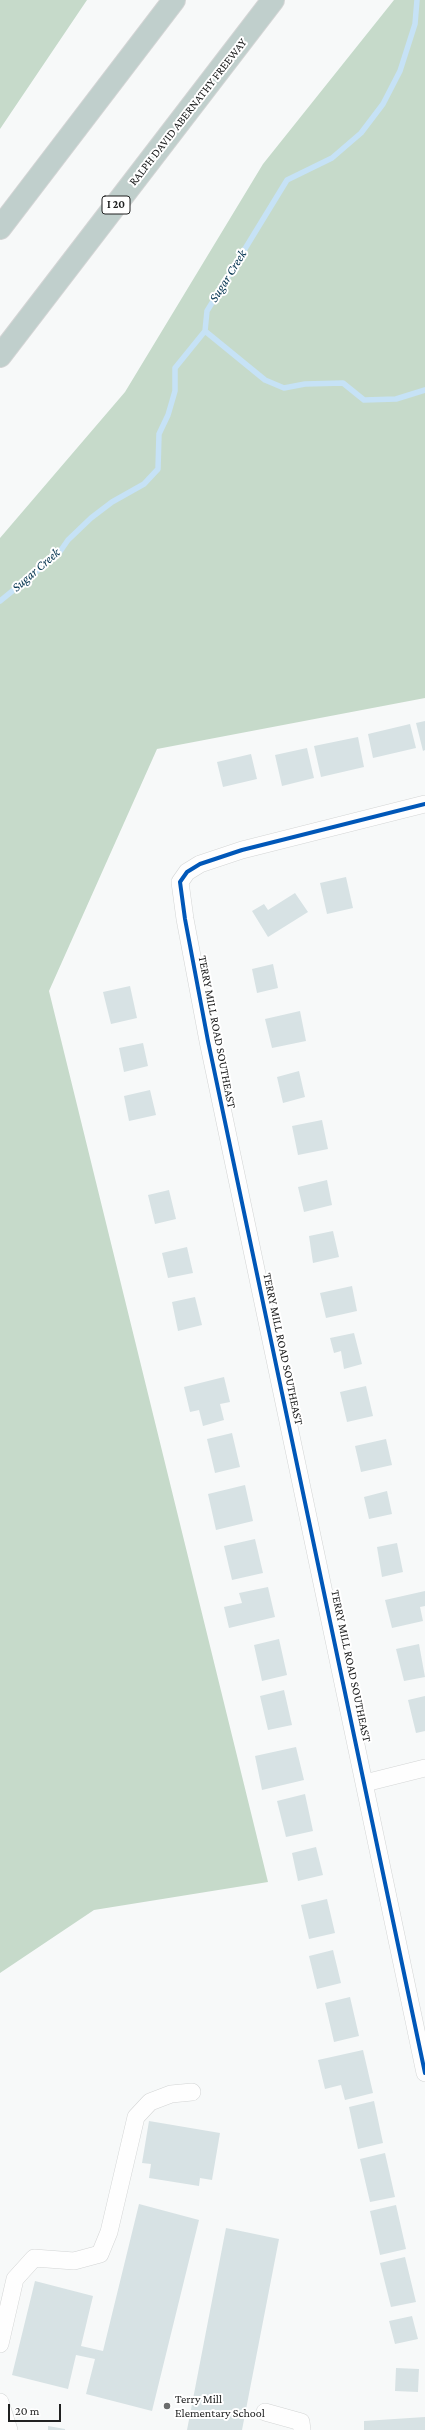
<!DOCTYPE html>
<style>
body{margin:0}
#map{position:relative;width:425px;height:2430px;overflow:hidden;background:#f7f9f9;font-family:"Crimson Pro",serif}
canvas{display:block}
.scale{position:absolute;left:8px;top:2404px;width:53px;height:18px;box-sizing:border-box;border:2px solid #202121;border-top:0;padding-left:5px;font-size:12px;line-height:14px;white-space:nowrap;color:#202121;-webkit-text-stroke:3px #fff;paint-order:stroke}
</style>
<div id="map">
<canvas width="425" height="2430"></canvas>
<div class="scale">20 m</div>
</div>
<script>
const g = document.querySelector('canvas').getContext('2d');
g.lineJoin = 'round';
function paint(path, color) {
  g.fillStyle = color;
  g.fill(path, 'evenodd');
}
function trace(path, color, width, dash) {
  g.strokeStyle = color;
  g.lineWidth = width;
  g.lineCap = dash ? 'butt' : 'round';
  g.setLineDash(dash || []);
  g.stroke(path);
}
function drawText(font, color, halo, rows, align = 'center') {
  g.font = font + ' "Crimson Pro",serif';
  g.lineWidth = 4;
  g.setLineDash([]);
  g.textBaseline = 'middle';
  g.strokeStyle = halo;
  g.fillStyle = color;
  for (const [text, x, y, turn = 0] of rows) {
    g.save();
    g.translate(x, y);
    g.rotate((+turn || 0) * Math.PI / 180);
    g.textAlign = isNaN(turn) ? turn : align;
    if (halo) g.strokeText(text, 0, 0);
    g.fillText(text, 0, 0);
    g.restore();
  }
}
paint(new Path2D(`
 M 0,0 L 87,0 L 0,129 Z
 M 394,0 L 425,0 L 425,698 L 157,749 L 49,991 L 268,1882 L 94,1910 L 0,1973 L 0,538 L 125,392 L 263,164 Z`), '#c6daca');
trace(new Path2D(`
 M 205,331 L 265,380 L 284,388 L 305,384 L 343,383 L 364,400 L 396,399 L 425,390
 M 0,601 L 59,553 L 68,540 L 91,518 L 112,502 L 144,484 L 158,469 L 159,434 L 168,415 L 175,391 L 175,368 L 205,331 L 207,311 L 287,180 L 332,158 L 361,133 L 383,104 L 400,71 L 415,24 L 417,0`), '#c6e2f6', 5.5);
paint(new Path2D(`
 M 425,721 L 425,750 L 423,751 L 416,723 Z
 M 410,724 L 416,748 L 373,758 L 368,734 Z
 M 358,737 L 364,767 L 321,777 L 314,746 Z
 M 307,748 L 314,778 L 282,786 L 275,755 Z
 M 251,754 L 257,779 L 223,787 L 217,762 Z
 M 346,877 L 353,908 L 327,914 L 320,883 Z
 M 295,893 L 308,912 L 268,937 L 252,911 L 264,904 L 268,910 Z
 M 273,964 L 278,988 L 257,993 L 252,969 Z
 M 130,986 L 137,1018 L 111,1024 L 103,992 Z
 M 300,1011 L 306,1041 L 272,1048 L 265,1019 Z
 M 143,1043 L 148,1066 L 124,1072 L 119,1048 Z
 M 299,1071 L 305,1097 L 283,1103 L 277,1077 Z
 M 150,1090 L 156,1115 L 129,1121 L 124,1096 Z
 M 322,1120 L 328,1149 L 298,1155 L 292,1126 Z
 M 327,1180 L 332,1205 L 304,1212 L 298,1187 Z
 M 169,1190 L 176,1219 L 155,1224 L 148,1195 Z
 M 333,1231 L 339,1257 L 313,1263 L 309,1236 Z
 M 187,1247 L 193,1273 L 168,1278 L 162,1253 Z
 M 352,1286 L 357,1311 L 326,1318 L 320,1293 Z
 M 195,1297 L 202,1325 L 178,1331 L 172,1302 Z
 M 354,1333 L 362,1364 L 344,1369 L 341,1351 L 334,1353 L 330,1338 Z
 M 224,1377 L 230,1402 L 220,1404 L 224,1420 L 203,1426 L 199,1410 L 190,1412 L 184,1387 Z
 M 366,1386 L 373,1416 L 347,1422 L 340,1392 Z
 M 232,1433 L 240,1467 L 215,1473 L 207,1439 Z
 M 386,1439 L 392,1465 L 361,1472 L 355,1446 Z
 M 245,1485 L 253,1521 L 216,1530 L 208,1494 Z
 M 387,1491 L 392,1514 L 369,1519 L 364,1497 Z
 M 255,1539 L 263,1573 L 232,1580 L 224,1546 Z
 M 397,1543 L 403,1572 L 382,1577 L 377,1547 Z
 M 268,1587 L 275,1617 L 229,1628 L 224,1607 L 242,1603 L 239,1593 Z
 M 425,1591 L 425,1606 L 420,1607 L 423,1621 L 392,1628 L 385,1600 Z
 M 279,1639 L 287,1675 L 262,1681 L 254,1645 Z
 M 419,1644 L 425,1677 L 404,1681 L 396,1649 Z
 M 284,1690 L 292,1725 L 268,1730 L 260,1696 Z
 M 425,1696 L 425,1731 L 416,1733 L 408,1700 Z
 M 296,1747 L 304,1780 L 262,1790 L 255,1756 Z
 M 305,1794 L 313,1831 L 286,1837 L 277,1801 Z
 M 316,1847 L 323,1875 L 298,1881 L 292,1853 Z
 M 327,1899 L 335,1933 L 309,1939 L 301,1905 Z
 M 333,1950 L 341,1983 L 317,1989 L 309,1956 Z
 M 350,1997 L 359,2036 L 334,2042 L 325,2003 Z
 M 363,2050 L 373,2093 L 345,2100 L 341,2085 L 325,2089 L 318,2060 Z
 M 374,2101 L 383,2143 L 358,2149 L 349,2107 Z
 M 149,2121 L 220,2133 L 212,2180 L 200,2178 L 199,2186 L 149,2178 L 151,2164 L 142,2163 Z
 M 385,2153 L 395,2197 L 370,2202 L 360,2159 Z
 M 139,2204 L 199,2220 L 152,2411 L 86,2394 L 95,2359 L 76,2355 L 68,2389 L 12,2375 L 35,2281 L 93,2296 L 81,2346 L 103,2351 Z
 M 396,2205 L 406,2249 L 380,2255 L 370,2211 Z
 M 226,2228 L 279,2239 L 242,2430 L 187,2430 Z
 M 405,2257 L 416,2302 L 391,2307 L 380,2263 Z
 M 412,2316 L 418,2339 L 395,2344 L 389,2321 Z
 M 396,2368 L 419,2369 L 418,2392 L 395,2391 Z
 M 425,2417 L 425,2430 L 364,2430 L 364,2421 Z
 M 48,2426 L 65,2429 L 65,2430 L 48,2430 Z`), '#d7e2e4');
const minor = new Path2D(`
 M 425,804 L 242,850 L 200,864 L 187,872 L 180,882 L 185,919 L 208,1041 L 425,2073
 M 365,1783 L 425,1768
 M 0,2344 L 15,2279 L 34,2258 L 74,2261 L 100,2254 L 109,2232 L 136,2117 L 150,2102 L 171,2094 L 192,2092
 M 0,2402 L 9,2430
 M 265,2412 L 301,2422 L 302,2430`);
const highway = new Path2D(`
 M 0,228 L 174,0
 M 0,356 L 273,0`);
trace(minor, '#d3d5d5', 18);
trace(highway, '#d4d5d5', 24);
trace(minor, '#fefefe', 17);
trace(highway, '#c0cfcc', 22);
trace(new Path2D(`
 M 425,804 L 242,850 L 200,864 L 187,872 L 180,882 L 185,919 L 208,1041 L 425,2073`), '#0057b8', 4);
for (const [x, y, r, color] of [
 [167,2406,4,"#6b6d6d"]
]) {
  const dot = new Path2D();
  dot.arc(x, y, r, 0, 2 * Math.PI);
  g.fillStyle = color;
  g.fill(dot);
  trace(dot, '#fff', 1.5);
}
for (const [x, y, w] of [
 [116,205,28]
]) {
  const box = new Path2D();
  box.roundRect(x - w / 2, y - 9, w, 18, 3);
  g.fillStyle = '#fff';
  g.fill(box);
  trace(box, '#202121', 1);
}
drawText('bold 11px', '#202121', null, [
 ["I 20",116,205]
]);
drawText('12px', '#202121', '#fff', [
 ["RALPH DAVID ABERNATHY FREEWAY",188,112,-52],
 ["TERRY MILL ROAD SOUTHEAST",217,1032,79],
 ["TERRY MILL ROAD SOUTHEAST",283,1349,78],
 ["TERRY MILL ROAD SOUTHEAST",351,1666,78]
]);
drawText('12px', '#202121', '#fff', [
 ["Terry Mill",175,2399],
 ["Elementary School",175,2413]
], 'left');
drawText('italic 13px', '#00314d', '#fff', [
 ["Sugar Creek",228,276,-58],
 ["Sugar Creek",36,570,-41]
]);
</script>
